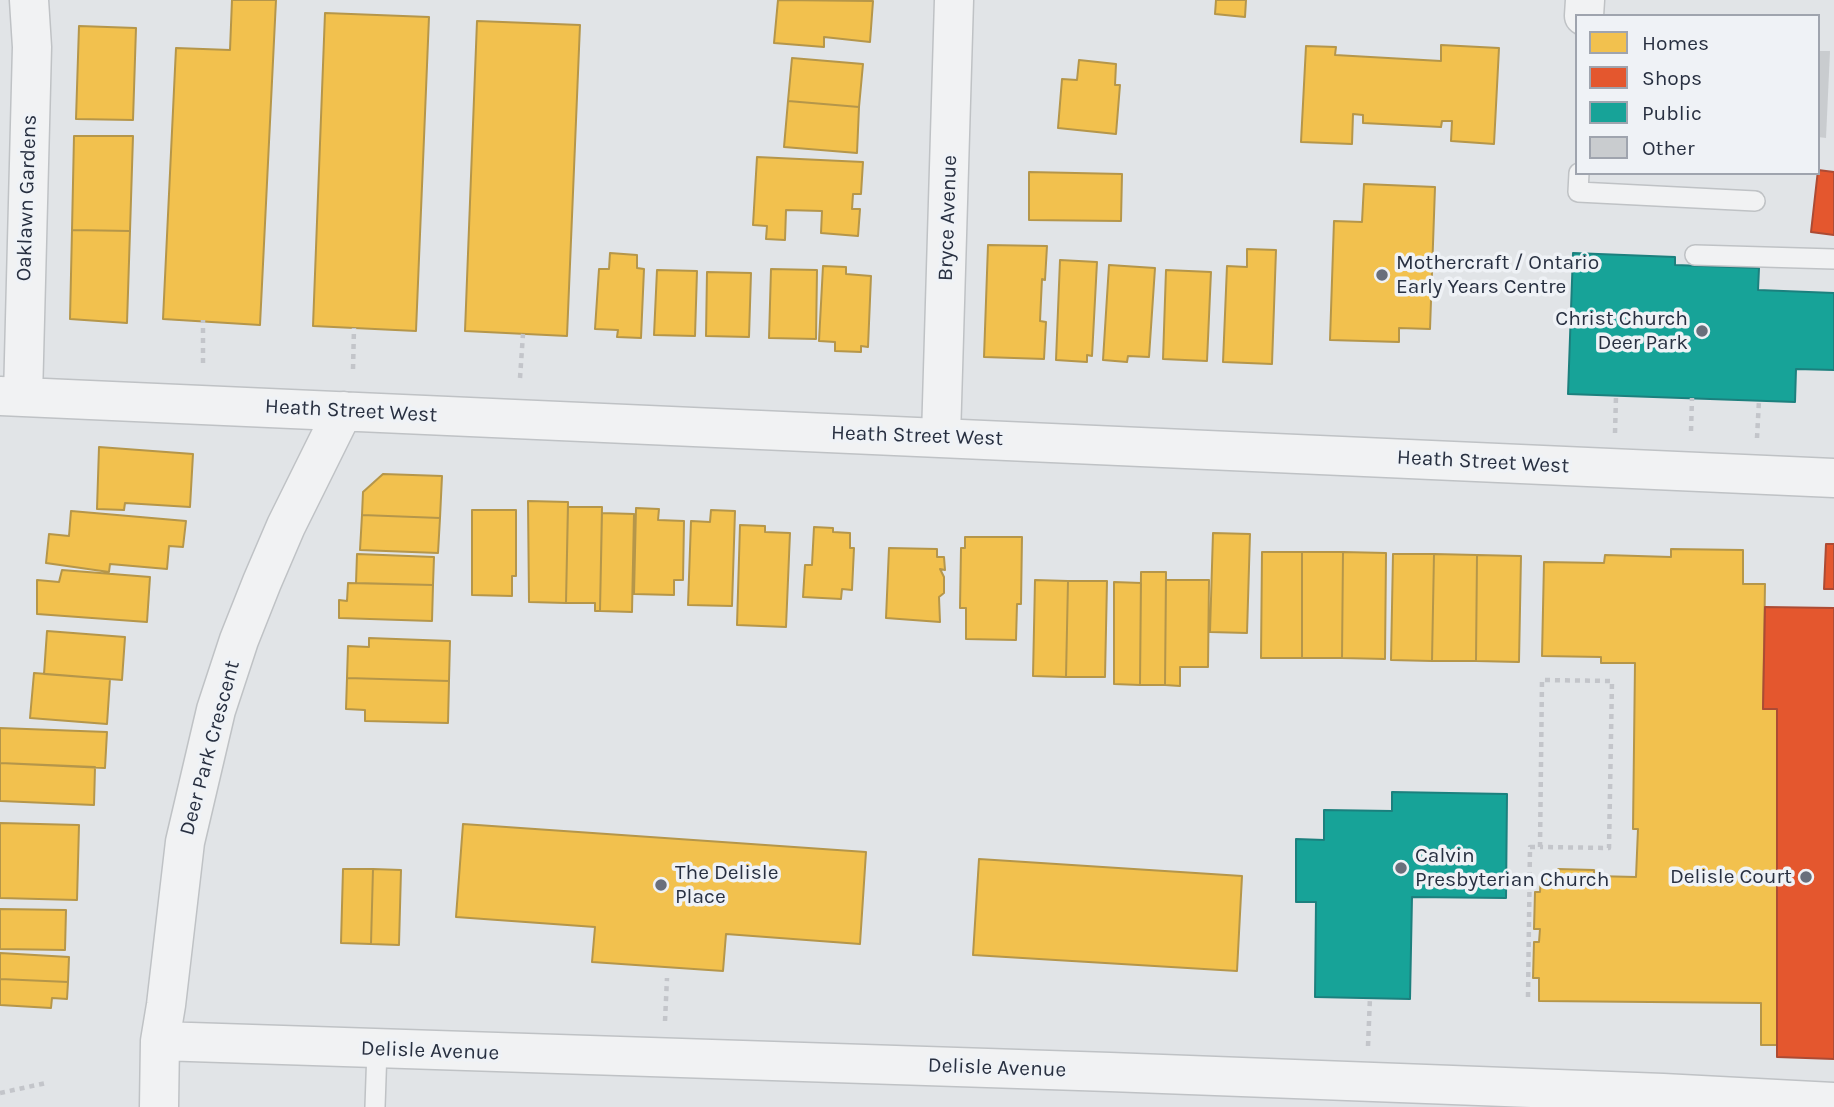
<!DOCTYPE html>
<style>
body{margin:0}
#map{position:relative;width:1834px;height:1107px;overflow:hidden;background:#e1e4e7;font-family:Karla,sans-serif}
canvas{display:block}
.legend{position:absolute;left:1575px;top:14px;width:245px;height:161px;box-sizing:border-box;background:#eff2f6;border:2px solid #9fa4ae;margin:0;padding:9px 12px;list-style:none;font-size:21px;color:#283041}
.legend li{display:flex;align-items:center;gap:14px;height:35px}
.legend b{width:35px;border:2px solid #9fa4ae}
</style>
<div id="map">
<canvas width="1834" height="1107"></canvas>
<ul class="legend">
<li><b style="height:19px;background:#f2c14e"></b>Homes</li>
<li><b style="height:19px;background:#e4572e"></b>Shops</li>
<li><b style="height:19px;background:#17a398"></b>Public</li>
<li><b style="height:19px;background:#c9cccf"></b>Other</li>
</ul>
</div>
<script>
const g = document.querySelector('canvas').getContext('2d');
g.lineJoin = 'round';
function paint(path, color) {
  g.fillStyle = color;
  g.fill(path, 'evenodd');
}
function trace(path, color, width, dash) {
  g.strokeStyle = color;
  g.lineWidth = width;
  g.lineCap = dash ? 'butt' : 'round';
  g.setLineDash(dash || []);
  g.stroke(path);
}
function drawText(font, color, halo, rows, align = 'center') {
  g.font = font + ' Karla,sans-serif';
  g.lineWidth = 7;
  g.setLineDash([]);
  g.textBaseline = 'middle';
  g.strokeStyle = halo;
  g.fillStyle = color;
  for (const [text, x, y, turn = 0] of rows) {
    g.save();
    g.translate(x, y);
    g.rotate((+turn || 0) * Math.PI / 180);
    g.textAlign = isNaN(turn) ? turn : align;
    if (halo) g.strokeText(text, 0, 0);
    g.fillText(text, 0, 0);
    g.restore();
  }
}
const homes = new Path2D(`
 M 232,0 L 276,0 L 260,325 L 163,319 L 176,48 L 230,50 Z
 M 778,0 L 873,1 L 870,42 L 824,37 L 824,47 L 774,43 Z
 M 1216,0 L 1246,0 L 1245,17 L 1215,14 Z
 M 325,13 L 429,17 L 416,331 L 313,326 Z
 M 477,21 L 580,25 L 567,336 L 465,331 Z
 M 79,26 L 136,28 L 133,120 L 76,119 Z
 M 1441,45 L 1499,48 L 1494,144 L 1451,141 L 1452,121 L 1442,121 L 1441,127 L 1363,123 L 1363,115 L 1353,114 L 1352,144 L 1301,142 L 1306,46 L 1336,47 L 1335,55 L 1441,61 Z
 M 792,58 L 863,64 L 859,107 L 788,101 Z
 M 1079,60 L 1116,64 L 1115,85 L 1120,85 L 1116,134 L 1058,128 L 1062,79 L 1077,80 Z
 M 788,101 L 859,107 L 857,153 L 784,147 Z
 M 74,136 L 133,136 L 130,231 L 72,230 Z
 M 757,157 L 863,162 L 861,194 L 853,194 L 852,209 L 860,209 L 858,236 L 821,233 L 822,211 L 786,210 L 785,240 L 766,239 L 767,226 L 753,225 Z
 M 1029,172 L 1122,174 L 1121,221 L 1029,220 Z
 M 1364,184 L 1435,187 L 1430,329 L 1399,328 L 1399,342 L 1330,340 L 1334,221 L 1362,222 Z
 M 72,230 L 130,231 L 127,323 L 70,319 Z
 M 988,245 L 1047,246 L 1045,280 L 1042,279 L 1040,321 L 1046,322 L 1044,359 L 984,357 Z
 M 1247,249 L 1276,250 L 1272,364 L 1223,362 L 1227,266 L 1247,267 Z
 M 610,253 L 637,255 L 637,268 L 644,269 L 641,338 L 617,337 L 618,330 L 595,329 L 599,269 L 609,269 Z
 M 1060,260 L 1097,262 L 1092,356 L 1087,355 L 1087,362 L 1056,360 Z
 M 1109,265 L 1155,268 L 1149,357 L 1128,356 L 1127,362 L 1103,360 Z
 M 823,266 L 846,267 L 846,274 L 871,276 L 868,347 L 861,346 L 861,352 L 835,351 L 835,342 L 819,341 Z
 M 771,269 L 817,270 L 816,339 L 769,338 Z
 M 657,270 L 697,271 L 695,336 L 654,335 Z
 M 1166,270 L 1211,272 L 1207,361 L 1163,359 Z
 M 707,272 L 751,273 L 749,337 L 706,336 Z
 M 99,447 L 193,454 L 190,507 L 125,503 L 124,510 L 97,509 Z
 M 383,474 L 442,476 L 440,518 L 362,515 L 363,492 Z
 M 528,501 L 568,502 L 566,603 L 529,602 Z
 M 568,507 L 602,507 L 600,611 L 595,611 L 595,603 L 566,603 Z
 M 636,508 L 659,509 L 658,520 L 684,521 L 683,580 L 674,580 L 674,595 L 634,594 Z
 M 472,510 L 516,510 L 516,576 L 512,576 L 512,596 L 472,595 Z
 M 711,510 L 735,511 L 732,606 L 688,605 L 691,521 L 710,522 Z
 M 71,511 L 186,521 L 183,547 L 169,546 L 167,569 L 110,564 L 109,572 L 46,563 L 49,534 L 69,536 Z
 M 602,513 L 634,514 L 632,612 L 600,611 Z
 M 362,515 L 440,518 L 438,553 L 360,550 Z
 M 740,525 L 765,526 L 765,532 L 790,533 L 786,627 L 737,625 Z
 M 814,527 L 833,528 L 833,532 L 850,533 L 850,548 L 854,548 L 852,590 L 842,589 L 841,599 L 803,597 L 805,565 L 812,565 Z
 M 1213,533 L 1250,534 L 1247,633 L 1210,632 Z
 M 965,537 L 1022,537 L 1021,604 L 1017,604 L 1016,640 L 966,639 L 966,608 L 960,608 L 961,548 L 965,548 Z
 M 889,548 L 937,549 L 937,557 L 944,557 L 945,570 L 940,569 L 944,577 L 944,593 L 939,597 L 940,622 L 886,618 Z
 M 1671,549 L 1743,550 L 1743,584 L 1765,584 L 1763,709 L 1777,709 L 1777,1045 L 1761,1045 L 1761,1003 L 1539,1001 L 1539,978 L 1533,978 L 1534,942 L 1539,942 L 1540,929 L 1534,929 L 1535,892 L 1540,892 L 1541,875 L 1557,876 L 1558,869 L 1594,870 L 1594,876 L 1636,877 L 1638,829 L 1633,829 L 1635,663 L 1601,663 L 1601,657 L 1542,656 L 1544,562 L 1604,563 L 1605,555 L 1671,557 Z
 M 1262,552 L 1302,552 L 1302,658 L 1261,658 Z
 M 1302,552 L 1343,552 L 1342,658 L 1302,658 Z
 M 1343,552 L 1386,553 L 1385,659 L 1342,658 Z
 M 357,554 L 434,557 L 433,585 L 356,583 Z
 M 1393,554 L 1434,554 L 1432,661 L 1391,660 Z
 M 1434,554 L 1477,555 L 1476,661 L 1432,661 Z
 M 1477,555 L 1521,556 L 1519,662 L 1476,661 Z
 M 62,570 L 150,577 L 147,622 L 37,614 L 37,580 L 59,582 Z
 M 1141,572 L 1166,572 L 1165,685 L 1140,685 Z
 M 1035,580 L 1068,581 L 1066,677 L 1033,676 Z
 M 1166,580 L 1209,580 L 1208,667 L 1180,667 L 1180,686 L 1165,685 Z
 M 1068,581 L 1107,581 L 1105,677 L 1066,677 Z
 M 1114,582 L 1141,583 L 1140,685 L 1114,684 Z
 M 348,583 L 433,585 L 432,621 L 339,618 L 339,600 L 347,601 Z
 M 47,631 L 125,637 L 122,680 L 44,674 Z
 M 369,638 L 450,641 L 449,681 L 347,678 L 348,646 L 369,647 Z
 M 34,673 L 110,679 L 107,724 L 30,718 Z
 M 347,678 L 449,681 L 448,723 L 365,721 L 365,710 L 346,709 Z
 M 0,728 L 107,732 L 105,768 L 0,763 Z
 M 0,763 L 95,767 L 94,805 L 0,801 Z
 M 0,823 L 79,825 L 77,900 L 0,898 Z
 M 463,824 L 866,852 L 860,944 L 726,934 L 723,971 L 592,962 L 595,927 L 456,917 Z
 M 979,859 L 1242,876 L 1237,971 L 973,955 Z
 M 343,869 L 373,869 L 371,944 L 341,943 Z
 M 373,869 L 401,870 L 399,945 L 371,944 Z
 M 0,909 L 66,910 L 65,950 L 0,949 Z
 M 0,953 L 69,957 L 68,982 L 0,979 Z
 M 0,979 L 68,982 L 67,999 L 52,998 L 51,1008 L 0,1005 Z`);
paint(homes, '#f2c14e');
trace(homes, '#b5964a', 2);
const shops = new Path2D(`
 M 1818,170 L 1834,172 L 1834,235 L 1811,232 Z
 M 1826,544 L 1834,544 L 1834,589 L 1824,589 Z
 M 1765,607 L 1834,608 L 1834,1059 L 1777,1057 L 1777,709 L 1763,709 Z`);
paint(shops, '#e4572e');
trace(shops, '#ac4b34', 2);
const public = new Path2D(`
 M 1573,253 L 1675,257 L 1675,265 L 1759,268 L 1758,290 L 1834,293 L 1834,370 L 1796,369 L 1795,402 L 1568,394 Z
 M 1392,792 L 1507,794 L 1506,898 L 1412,897 L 1410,999 L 1315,997 L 1316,902 L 1296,902 L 1296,839 L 1324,840 L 1324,810 L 1392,811 Z`);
paint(public, '#17a398');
trace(public, '#1c807e', 2);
paint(new Path2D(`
 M 1818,51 L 1830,51 L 1826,138 L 1818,137 Z`), '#c9cccf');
const lane = new Path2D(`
 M 1579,173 L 1578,192 L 1755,201
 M 1695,255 L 1834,259
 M 375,1107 L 377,1049`);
const street = new Path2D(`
 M 1584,16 L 1585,0
 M 0,396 L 1834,478
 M 23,397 L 32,47 L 29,0
 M 941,437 L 954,0
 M 160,1041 L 1110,1072 L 1663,1093 L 1834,1102
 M 159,1107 L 160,1041 L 166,1005 L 185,842 L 216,710 L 239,640 L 262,582 L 286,526 L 343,411`);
trace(lane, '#bfc2c5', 22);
trace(street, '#bfc2c5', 41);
trace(new Path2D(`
 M 203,363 L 203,320
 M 353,369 L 354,328
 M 520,378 L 523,334
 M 1691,431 L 1692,398
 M 1615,433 L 1616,396
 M 1757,438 L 1759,400
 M 1528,997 L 1530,847 L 1540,847 L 1542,680 L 1612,681 L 1609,848 L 1540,847
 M 665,1021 L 667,978
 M 1368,1046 L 1370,997
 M 0,1093 L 46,1083`), '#c3c5ca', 4.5, [5, 5]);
trace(lane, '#f1f2f3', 19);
trace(street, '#f1f2f3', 38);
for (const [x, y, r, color] of [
 [1382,275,7,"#696f7b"],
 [1702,331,7,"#696f7b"],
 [1401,868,7,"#696f7b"],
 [1806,877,7,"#696f7b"],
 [661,885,7,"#696f7b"]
]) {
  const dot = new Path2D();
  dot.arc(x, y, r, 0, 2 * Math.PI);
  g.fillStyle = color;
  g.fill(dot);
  trace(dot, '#eff2f6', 2.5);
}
drawText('21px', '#283041', '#eff2f6', [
 ["Oaklawn Gardens",27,198,-88],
 ["Bryce Avenue",948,218,-88],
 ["Heath Street West",351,411,3],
 ["Heath Street West",917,436,2],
 ["Heath Street West",1483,462,3],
 ["Deer Park Crescent",210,748,-75],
 ["Delisle Avenue",430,1051,2],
 ["Delisle Avenue",997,1068,2]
]);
drawText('21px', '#283041', '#eff2f6', [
 ["Mothercraft / Ontario",1396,263],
 ["Early Years Centre",1396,287],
 ["Christ Church",1688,319,"right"],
 ["Deer Park",1688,343,"right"],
 ["Calvin",1415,856],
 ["Presbyterian Church",1415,880],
 ["The Delisle",675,873],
 ["Place",675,897],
 ["Delisle Court",1792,877,"right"]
], 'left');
</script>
